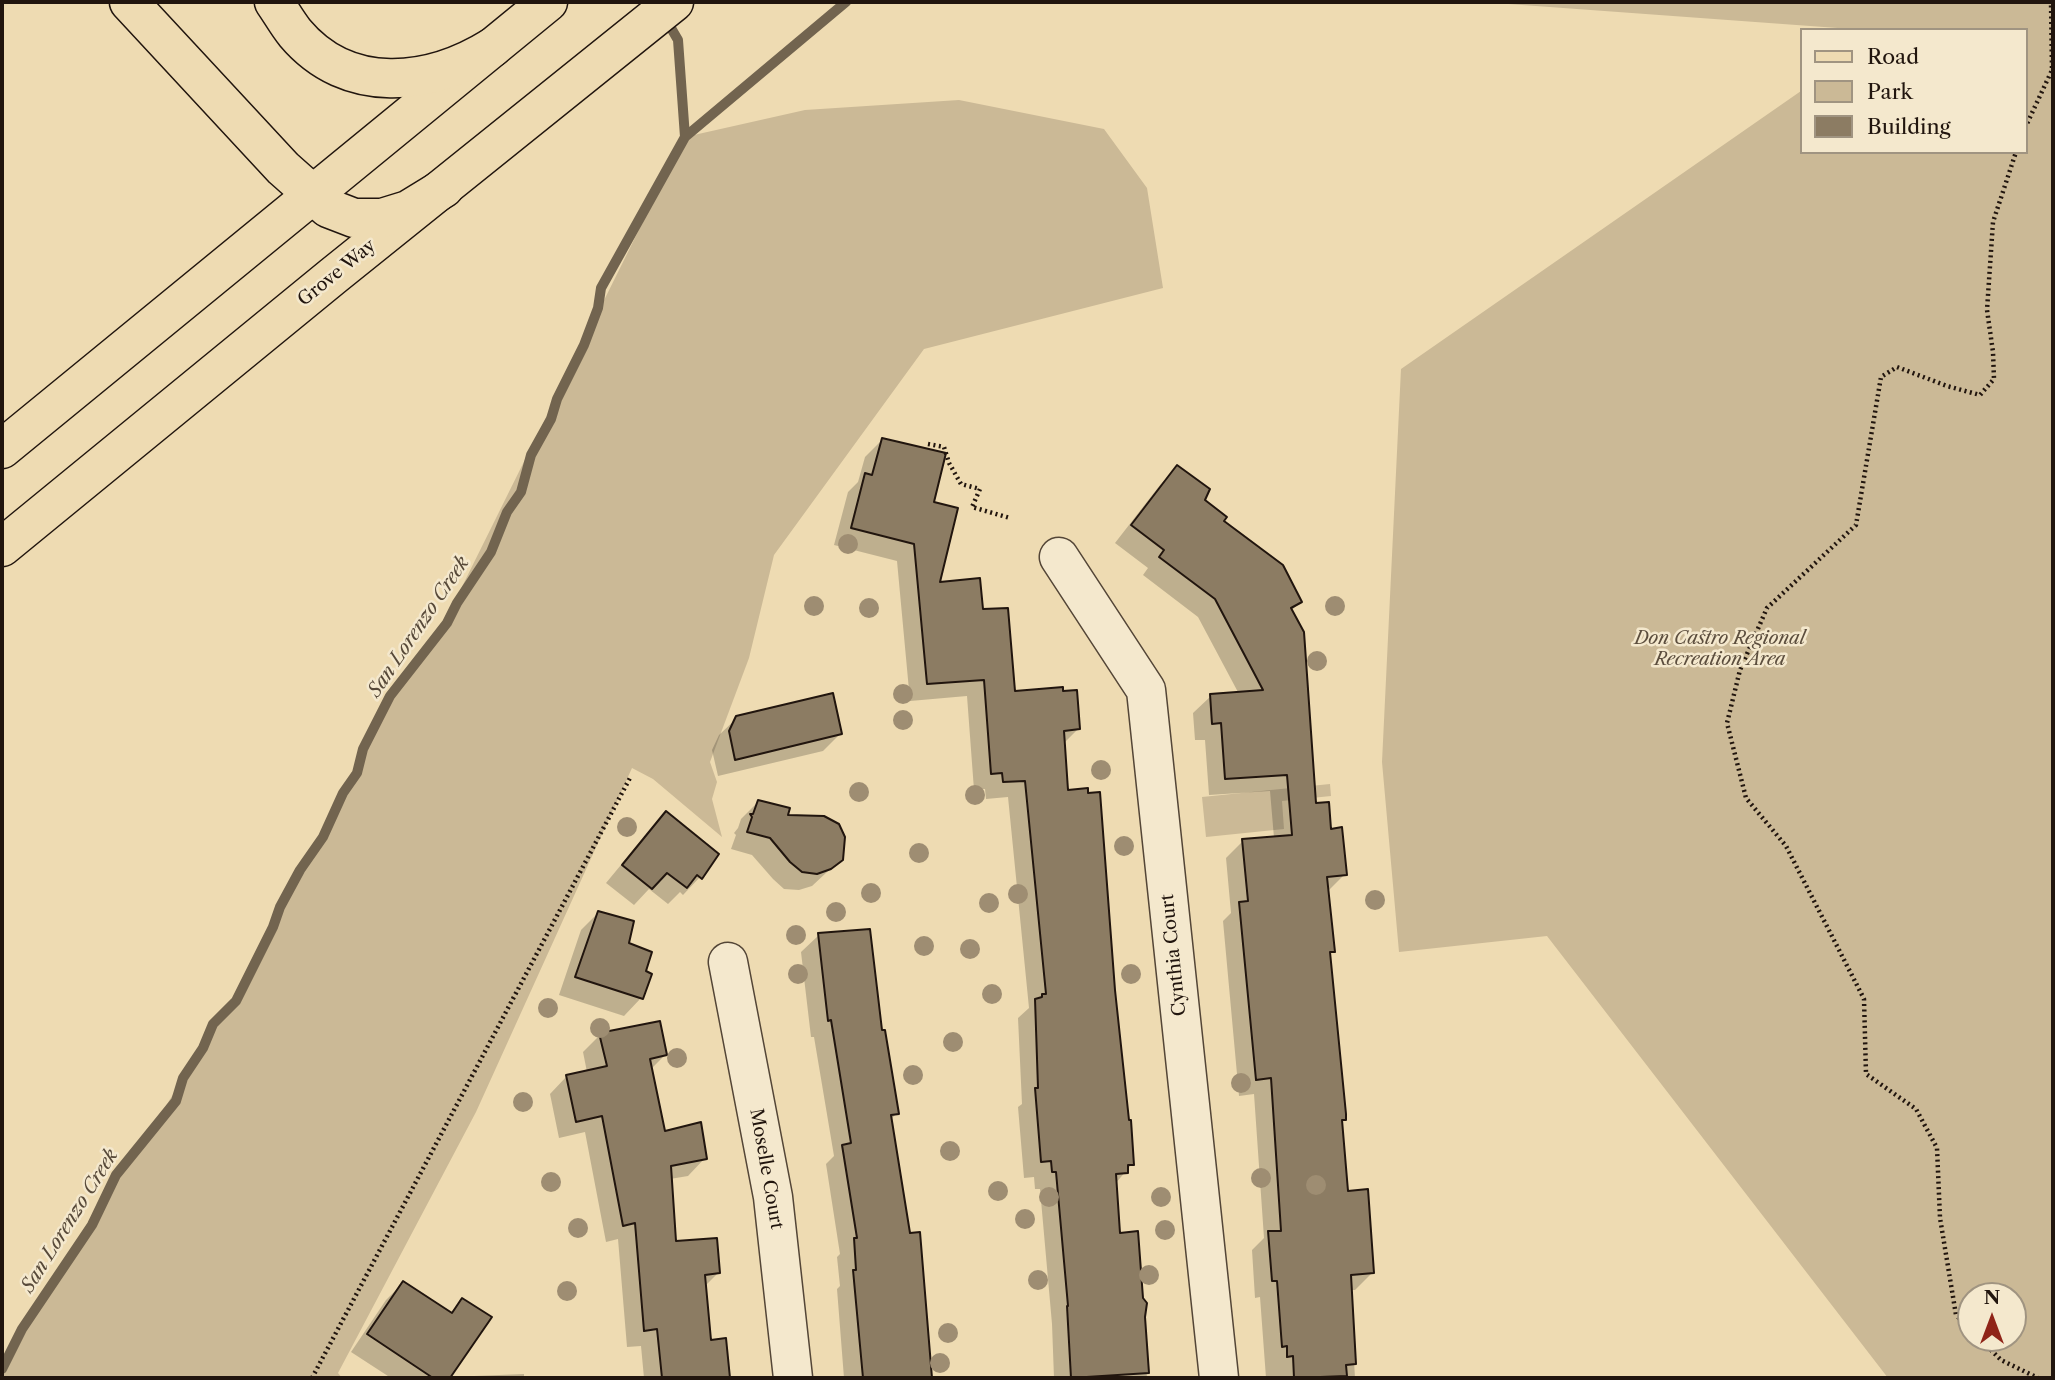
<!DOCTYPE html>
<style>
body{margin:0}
#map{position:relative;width:2055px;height:1380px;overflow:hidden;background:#eedbb2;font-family:"Libre Caslon Text",serif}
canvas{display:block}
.frame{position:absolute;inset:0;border:4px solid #21150e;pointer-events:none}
.legend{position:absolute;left:1800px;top:28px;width:228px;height:126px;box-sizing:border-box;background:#f4e8cd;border:2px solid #a09481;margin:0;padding:9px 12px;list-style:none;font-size:21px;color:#21150e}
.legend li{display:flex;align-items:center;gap:14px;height:35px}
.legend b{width:35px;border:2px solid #a09481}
.north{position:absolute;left:1957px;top:1282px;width:70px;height:70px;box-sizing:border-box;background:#f4e8cd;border:2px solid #a09481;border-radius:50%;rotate:0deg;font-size:19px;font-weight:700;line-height:28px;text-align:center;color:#21150e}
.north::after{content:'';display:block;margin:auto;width:24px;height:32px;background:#8f2418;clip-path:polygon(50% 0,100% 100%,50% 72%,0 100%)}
</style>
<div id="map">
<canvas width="2055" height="1380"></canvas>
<div class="frame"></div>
<ul class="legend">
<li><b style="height:9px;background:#eedbb2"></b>Road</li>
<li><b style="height:19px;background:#cbb996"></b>Park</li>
<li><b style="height:19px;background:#8c7c63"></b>Building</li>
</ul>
<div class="north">N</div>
</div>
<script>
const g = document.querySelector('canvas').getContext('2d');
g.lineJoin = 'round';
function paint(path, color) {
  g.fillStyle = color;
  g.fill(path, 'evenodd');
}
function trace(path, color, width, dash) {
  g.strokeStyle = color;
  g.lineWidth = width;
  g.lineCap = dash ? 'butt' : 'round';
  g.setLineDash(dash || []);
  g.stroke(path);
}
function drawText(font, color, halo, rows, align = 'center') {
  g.font = font + ' "Libre Caslon Text",serif';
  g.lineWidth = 5;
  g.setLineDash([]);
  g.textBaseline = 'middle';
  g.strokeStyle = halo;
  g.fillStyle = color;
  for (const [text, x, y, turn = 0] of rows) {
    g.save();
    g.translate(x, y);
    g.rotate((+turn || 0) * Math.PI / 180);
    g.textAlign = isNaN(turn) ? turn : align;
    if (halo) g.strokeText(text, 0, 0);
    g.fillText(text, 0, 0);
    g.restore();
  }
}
paint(new Path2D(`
 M 1481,2 L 2053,2 L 2053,1378 L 1888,1378 L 1547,936 L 1399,952 L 1382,762 L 1401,369 L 1801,91 L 1801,152 L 2025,152 L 2025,30 L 1865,30 ZM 1971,1296 L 2013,1296 L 2013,1338 L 1971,1338 Z
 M 959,100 L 1104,129 L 1147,188 L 1163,288 L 924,349 L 774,555 L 749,658 L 710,762 L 717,782 L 712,799 L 722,837 L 653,779 L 632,768 L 476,1112 L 338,1373 L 342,1378 L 2,1378 L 36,1309 L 116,1175 L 142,1144 L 259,957 L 298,874 L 325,833 L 340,801 L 356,773 L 366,746 L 390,696 L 438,635 L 685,137 L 805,110 Z
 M 1330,784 L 1331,796 L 1282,801 L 1284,829 L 1206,837 L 1202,797 Z`), '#cbb996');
paint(new Path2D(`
 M 882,440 L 932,503 L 937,584 L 982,611 L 1013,692 L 1078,729 L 1063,744 L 1066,792 L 1114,990 L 1132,1164 L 1115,1184 L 1118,1235 L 1143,1317 L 1147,1378 L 1054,1378 L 1052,1324 L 1040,1189 L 1035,1189 L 1034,1177 L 1024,1178 L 1018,1107 L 1022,1104 L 1018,1018 L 1029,1008 L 1008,797 L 986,799 L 985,789 L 974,790 L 967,696 L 910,701 L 897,561 L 834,545 L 848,492 L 858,482 L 865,457 Z
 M 1177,467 L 1221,521 L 1300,602 L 1291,611 L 1314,805 L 1330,831 L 1345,874 L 1327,892 L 1333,951 L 1329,955 L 1345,1119 L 1341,1123 L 1346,1193 L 1372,1273 L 1355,1290 L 1350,1290 L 1355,1378 L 1266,1378 L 1260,1297 L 1255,1298 L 1252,1250 L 1264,1238 L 1254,1094 L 1239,1096 L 1223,921 L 1231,913 L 1226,858 L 1243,841 L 1274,838 L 1270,791 L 1209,795 L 1205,740 L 1195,740 L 1193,713 L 1211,696 L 1239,694 L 1198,617 L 1143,575 L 1148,568 L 1115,543 L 1160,485 Z
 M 737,718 L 840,734 L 823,751 L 718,776 L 712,750 L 719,735 Z
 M 758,802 L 786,817 L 841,859 L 812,886 L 799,890 L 784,889 L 773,879 L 752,855 L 731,849 L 736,835 L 734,833 L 738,828 L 741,819 Z
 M 666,813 L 700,877 L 683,895 L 680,892 L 668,904 L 649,889 L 634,905 L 606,883 L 649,831 Z
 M 598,913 L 627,944 L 644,972 L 641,998 L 624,1016 L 559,995 L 581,930 Z
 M 819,935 L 880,1032 L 897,1113 L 890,1120 L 924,1312 L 930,1378 L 844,1378 L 837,1289 L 840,1286 L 837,1257 L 840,1254 L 826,1164 L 834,1156 L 814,1037 L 811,1037 L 801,952 Z
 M 600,1035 L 665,1055 L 651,1069 L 664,1133 L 705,1158 L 688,1176 L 670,1179 L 675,1243 L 718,1273 L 704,1287 L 709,1342 L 725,1340 L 728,1378 L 644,1378 L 641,1346 L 627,1347 L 618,1239 L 606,1242 L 585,1132 L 559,1138 L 550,1094 L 567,1076 L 587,1072 L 583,1052 Z
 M 403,1283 L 449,1314 L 463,1300 L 449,1377 L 524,1374 L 524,1378 L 391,1378 L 351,1352 L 386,1300 Z`), '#0003');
trace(new Path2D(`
 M 664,16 L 678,40 L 685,137
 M 2,1369 L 22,1329 L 92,1225 L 116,1175 L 176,1101 L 183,1078 L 203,1048 L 213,1024 L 236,1001 L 273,927 L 280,907 L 300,870 L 323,837 L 343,793 L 357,773 L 363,749 L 390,696 L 447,623 L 457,603 L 491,552 L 507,512 L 521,492 L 531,455 L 551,419 L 557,399 L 584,345 L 598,308 L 601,288 L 685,137 L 846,2`), '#72644f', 10);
const building = new Path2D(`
 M 882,438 L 946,453 L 934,502 L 958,508 L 940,582 L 980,578 L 983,609 L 1008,608 L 1015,691 L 1063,687 L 1063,691 L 1077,690 L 1080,729 L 1064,731 L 1068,790 L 1088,788 L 1088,793 L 1100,792 L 1115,990 L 1129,1120 L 1131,1120 L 1134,1165 L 1128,1165 L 1128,1173 L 1116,1174 L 1120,1233 L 1138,1231 L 1143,1298 L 1147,1303 L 1145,1317 L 1149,1373 L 1071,1378 L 1067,1306 L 1068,1306 L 1056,1172 L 1052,1172 L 1051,1161 L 1041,1162 L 1035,1088 L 1038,1088 L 1035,999 L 1042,997 L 1042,994 L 1046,994 L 1025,781 L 1003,782 L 1002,773 L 991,774 L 984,680 L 927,684 L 914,544 L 851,528 L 865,473 L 872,475 Z
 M 1177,465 L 1210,489 L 1205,500 L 1227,517 L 1224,521 L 1283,565 L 1302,602 L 1291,608 L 1304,632 L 1316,803 L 1329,802 L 1331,829 L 1342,827 L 1347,875 L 1327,877 L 1335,952 L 1330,952 L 1346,1114 L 1346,1120 L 1342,1120 L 1348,1191 L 1368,1189 L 1374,1273 L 1351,1275 L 1356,1364 L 1346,1365 L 1347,1376 L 1294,1378 L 1293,1356 L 1287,1357 L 1287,1346 L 1282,1347 L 1277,1281 L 1272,1281 L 1268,1231 L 1281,1231 L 1271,1078 L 1256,1080 L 1239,902 L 1248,901 L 1242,839 L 1292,835 L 1287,775 L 1225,779 L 1221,723 L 1212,724 L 1210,694 L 1263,690 L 1215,599 L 1159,557 L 1164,550 L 1131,525 Z
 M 833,693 L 842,734 L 735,760 L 729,731 L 736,716 Z
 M 758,800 L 790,808 L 788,815 L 824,816 L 839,824 L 845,837 L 843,860 L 831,869 L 817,874 L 802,872 L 790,862 L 770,838 L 747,832 L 752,817 L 750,814 L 753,814 Z
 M 666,811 L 719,854 L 702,879 L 697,875 L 687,888 L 667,873 L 652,889 L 622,865 Z
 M 598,911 L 634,921 L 629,943 L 652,952 L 646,971 L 652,974 L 643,999 L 575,977 Z
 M 870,929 L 882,1030 L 885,1030 L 899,1114 L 891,1115 L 910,1233 L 920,1232 L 932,1378 L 863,1378 L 853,1270 L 856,1270 L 854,1238 L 857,1238 L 842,1145 L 851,1143 L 831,1020 L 828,1021 L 818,933 Z
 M 660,1021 L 667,1055 L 650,1059 L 665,1131 L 701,1122 L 707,1159 L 671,1166 L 676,1241 L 717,1238 L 720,1273 L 705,1275 L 711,1340 L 726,1338 L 730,1378 L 662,1378 L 657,1329 L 644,1331 L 635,1223 L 623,1226 L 602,1116 L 576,1122 L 566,1075 L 607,1066 L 599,1033 Z
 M 403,1281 L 452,1313 L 462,1298 L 492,1317 L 450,1378 L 433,1378 L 367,1334 Z`);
paint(building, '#8c7c63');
trace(building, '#21150e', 2);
const minor = new Path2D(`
 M 1059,557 L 1146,690 L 1219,1378
 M 728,962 L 773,1197 L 793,1378`);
const major = new Path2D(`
 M 2,449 L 548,2
 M 2,547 L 333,276 L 674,2`);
const highway = new Path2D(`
 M 129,2 L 283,168 L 328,208 L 354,218 L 382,218 L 408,210 L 444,188
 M 274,2 C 281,12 287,23 295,33 C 348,96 430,86 493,47`);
trace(minor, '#544637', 41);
trace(major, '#21150e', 41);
trace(highway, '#21150e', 41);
trace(new Path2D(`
 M 2025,128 L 2052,70 L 2051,2
 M 928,444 L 944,447 L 949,463 L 961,484 L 980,489 L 972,507 L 1010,518
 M 1971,1330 L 1956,1315 L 1940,1218 L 1937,1148 L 1916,1109 L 1866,1074 L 1864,999 L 1786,846 L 1746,798 L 1727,723 L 1740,670 L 1767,608 L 1856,525 L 1881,377 L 1897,367 L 1947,386 L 1980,395 L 1994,379 L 1993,352 L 1987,310 L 1993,222 L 2016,152
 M 1979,1338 L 2001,1360 L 2038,1378
 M 312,1378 L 631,776`), '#21150e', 4.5, [2, 3.5]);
trace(minor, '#f4e8cd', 38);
trace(major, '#eedbb2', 38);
trace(highway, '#eedbb2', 38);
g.fillStyle = '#9e8d72';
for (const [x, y] of [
 [848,544],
 [814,606],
 [1335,606],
 [869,608],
 [1317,661],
 [903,694],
 [903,720],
 [1101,770],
 [859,792],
 [975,795],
 [627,827],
 [1124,846],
 [919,853],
 [871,893],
 [1018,894],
 [1375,900],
 [989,903],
 [836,912],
 [796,935],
 [924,946],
 [970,949],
 [798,974],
 [1131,974],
 [992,994],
 [548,1008],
 [600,1028],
 [953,1042],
 [677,1058],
 [913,1075],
 [1241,1083],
 [523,1102],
 [950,1151],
 [1261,1178],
 [551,1182],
 [1316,1185],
 [998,1191],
 [1049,1197],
 [1161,1197],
 [1025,1219],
 [578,1228],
 [1165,1230],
 [1149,1275],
 [1038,1280],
 [567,1291],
 [948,1333],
 [940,1363]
]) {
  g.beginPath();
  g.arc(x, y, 10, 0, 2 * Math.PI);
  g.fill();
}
drawText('18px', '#21150e', '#f4e8cd', [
 ["Grove Way",337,273,-39],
 ["Cynthia Court",1174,955,-96],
 ["Moselle Court",766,1169,80]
]);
drawText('italic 18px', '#5c4e3e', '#f4e8cd', [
 ["Don Castro Regional",1720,639],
 ["Recreation Area",1720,660]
]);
drawText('italic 19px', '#574939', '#f4e8cd', [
 ["San Lorenzo Creek",419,627,-56],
 ["San Lorenzo Creek",70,1221,-58]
]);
</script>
